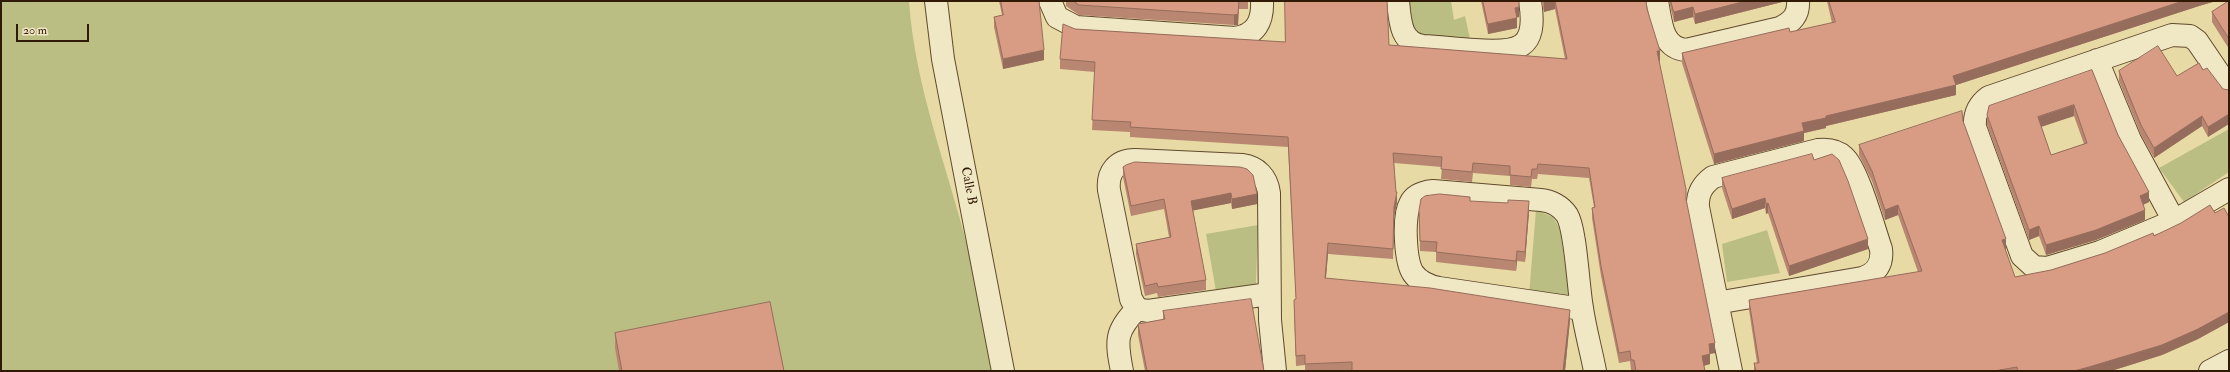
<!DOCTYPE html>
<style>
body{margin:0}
#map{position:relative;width:2230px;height:372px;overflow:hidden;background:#e8daa5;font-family:"IM FELL Double Pica",serif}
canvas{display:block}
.frame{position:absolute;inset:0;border:2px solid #311a05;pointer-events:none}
.scale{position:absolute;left:16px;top:24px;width:73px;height:18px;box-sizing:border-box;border:2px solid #311a05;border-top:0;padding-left:5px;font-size:12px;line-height:14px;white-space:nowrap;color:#311a05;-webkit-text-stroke:3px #f0e7c4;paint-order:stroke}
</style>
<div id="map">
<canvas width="2230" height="372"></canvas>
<div class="frame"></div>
<div class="scale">20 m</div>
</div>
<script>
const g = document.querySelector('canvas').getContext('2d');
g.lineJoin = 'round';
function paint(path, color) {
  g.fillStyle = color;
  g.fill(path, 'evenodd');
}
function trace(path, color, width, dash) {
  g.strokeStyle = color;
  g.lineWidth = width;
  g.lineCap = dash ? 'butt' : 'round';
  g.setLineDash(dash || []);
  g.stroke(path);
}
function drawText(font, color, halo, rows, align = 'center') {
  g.font = font + ' "IM FELL Double Pica",serif';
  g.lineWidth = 3;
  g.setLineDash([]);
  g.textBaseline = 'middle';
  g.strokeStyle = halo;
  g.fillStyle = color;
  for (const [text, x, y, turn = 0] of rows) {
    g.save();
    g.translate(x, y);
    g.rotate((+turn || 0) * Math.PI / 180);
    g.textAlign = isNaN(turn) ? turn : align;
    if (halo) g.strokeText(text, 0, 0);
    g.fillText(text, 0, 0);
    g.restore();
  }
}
paint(new Path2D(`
 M 1,1 L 909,1 C 915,87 947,166 968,249 C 978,289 984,330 992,371 L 1,371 Z
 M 1407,1 L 1451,1 L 1454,20 L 1465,16 L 1471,43 L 1427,40 L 1412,31 Z
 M 2229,129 L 2229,172 L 2184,202 L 2159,168 Z
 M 1536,210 L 1553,217 L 1560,229 L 1570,297 L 1529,295 Z
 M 1258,225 L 1256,284 L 1216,291 L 1206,234 Z
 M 1767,230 L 1780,273 L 1727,282 L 1722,244 Z`), '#bbbe83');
const minor = new Path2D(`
 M 936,1 L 943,59 L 1003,371
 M 1050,1 L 1057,17 L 1076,27 L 1235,38 C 1256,35 1263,21 1262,1
 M 1398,1 C 1400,20 1400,43 1423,46 C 1440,47 1458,49 1475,50 C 1518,53 1538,50 1530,1
 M 1657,1 C 1661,21 1661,48 1686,50 L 1780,28 C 1792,22 1799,15 1798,1
 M 2097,60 L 2130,140 L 2174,221
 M 2229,88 L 2197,41 L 2190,36 L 2172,35 L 1989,97 C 1978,105 1974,114 1975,127 L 2022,256 L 2034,267 L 2047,268 L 2100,252 L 2174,221 L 2229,189
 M 1269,294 L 1148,311 L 1137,309 L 1131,299 L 1109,190 C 1107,172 1117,160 1135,160 L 1242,165 C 1257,167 1267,177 1269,193 L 1270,320 L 1275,371
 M 1716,303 L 1862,278 C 1876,274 1883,264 1881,249 C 1874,229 1858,169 1844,157 C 1837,150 1827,149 1818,150 L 1713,177 C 1702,185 1697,194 1698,207 L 1731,371
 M 1582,309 L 1439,288 C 1429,286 1419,282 1413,273 C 1405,261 1403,216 1410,204 C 1414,195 1423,192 1433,191 L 1541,200 C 1551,201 1561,206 1567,215 C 1576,230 1578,287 1582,308 C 1585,329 1591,350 1595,371
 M 1122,371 C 1116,341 1115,331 1137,309
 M 2210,371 L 2229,361`);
trace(minor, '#5f4a2d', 24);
trace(minor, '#f0e7c4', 22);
paint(new Path2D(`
 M 999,1 L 1039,1 L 1044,60 L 1003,69 L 994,27 L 994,17 L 1002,15 Z
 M 1066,1 L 1248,1 L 1248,9 L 1239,9 L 1238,25 L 1234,25 L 1079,15 L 1066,6 Z
 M 1481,1 L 1519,1 L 1519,17 L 1517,17 L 1517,28 L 1488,34 Z
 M 1541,1 L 1646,1 L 1660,61 L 1659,61 L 1715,353 L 1710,354 L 1710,364 L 1704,366 L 1705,371 L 1634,371 L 1634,370 L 1631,370 L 1630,361 L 1619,363 L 1601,276 L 1592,218 L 1592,208 L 1594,207 L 1589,178 L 1538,174 L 1537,179 L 1532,179 L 1531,187 L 1510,185 L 1510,176 L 1473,173 L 1472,182 L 1441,179 L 1442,167 L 1394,163 L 1396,192 L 1397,202 L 1394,217 L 1393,259 L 1328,254 L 1326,278 L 1570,320 L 1565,371 L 1305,371 L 1305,365 L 1296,366 L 1294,310 L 1294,300 L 1296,299 L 1288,147 L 1130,137 L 1130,132 L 1092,130 L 1095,72 L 1060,69 L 1060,59 L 1075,29 L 1285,42 L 1389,45 L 1565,59 L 1555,9 L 1544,12 Z
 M 1669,1 L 1786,1 L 1695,24 L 1693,17 L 1674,22 Z
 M 1827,1 L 2216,1 L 2199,6 L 1956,85 L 1956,95 L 1826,126 L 1826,128 L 1804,133 L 1804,141 L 1714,164 L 1682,63 L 1682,53 L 1790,32 L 1832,23 Z
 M 2229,1 L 2229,49 L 2212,22 L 2212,12 Z
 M 2092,70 L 2118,135 L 2149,202 L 2143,205 L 2145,220 L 2096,240 L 2046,255 L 2039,236 L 2029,240 L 1987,125 L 1987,115 ZM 2074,116 L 2084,144 L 2051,155 L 2041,126 Z
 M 2203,70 L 2223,89 L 2208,137 L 2202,126 L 2154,158 L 2141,135 L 2119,81 L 2119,71 L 2177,76 Z
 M 1963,121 L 2006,249 L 2005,249 L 2015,277 L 2051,270 L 2105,253 L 2215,213 L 2229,217 L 2229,322 L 2198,339 L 2162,355 L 2111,371 L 1754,371 L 1754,363 L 1757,363 L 1749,310 L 1749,300 L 1918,272 L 1898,215 L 1885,220 L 1872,181 L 1859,155 L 1859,145 Z
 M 1814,160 L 1868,249 L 1789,276 L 1768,213 L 1766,214 L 1765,208 L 1732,219 L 1722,188 L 1722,178 Z
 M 1123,167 L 1240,167 L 1257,204 L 1232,209 L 1231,203 L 1193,210 L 1206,280 L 1206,290 L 1158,297 L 1157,293 L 1145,296 L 1136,254 L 1136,244 L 1169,237 L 1164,209 L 1131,216 L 1123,177 Z
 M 1470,201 L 1529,212 L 1525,262 L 1517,261 L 1516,271 L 1436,262 L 1436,252 L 1420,251 L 1419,210 Z
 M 1163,311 L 1264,371 L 1145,371 L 1138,335 L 1138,324 L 1163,320 Z
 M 615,333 L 784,371 L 619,371 L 615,348 Z`), '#b98671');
paint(new Path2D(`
 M 1239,1 L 1238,25 L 1234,25 L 1234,15 Z
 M 1547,1 L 1555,1 L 1555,9 L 1544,12 L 1544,2 Z
 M 1746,1 L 1786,1 L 1695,24 L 1695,14 Z
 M 2183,1 L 2216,1 L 2199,6 L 1956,85 L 1956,95 L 1826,126 L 1826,128 L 1804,133 L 1804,141 L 1714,164 L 1714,154 L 1802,123 L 1953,76 Z
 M 1519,7 L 1519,17 L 1515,18 L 1515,8 Z
 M 1693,7 L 1693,17 L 1674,22 L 1674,12 Z
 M 1517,18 L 1517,28 L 1488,34 L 1488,24 Z
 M 1044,50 L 1044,60 L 1003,69 L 1003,59 Z
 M 1657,51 L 1660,51 L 1660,61 L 1657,61 Z
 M 2074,105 L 2074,116 L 2038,128 L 2038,117 Z
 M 2229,114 L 2229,124 L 2208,137 L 2208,127 Z
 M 2202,116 L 2202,126 L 2154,158 L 2154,148 Z
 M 1397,192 L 1397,202 L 1394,217 L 1393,259 L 1394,207 Z
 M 2149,192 L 2149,202 L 2140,206 L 2140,196 Z
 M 1231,193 L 1231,203 L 1191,211 L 1191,201 Z
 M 1257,194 L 1257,204 L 1232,209 L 1232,199 Z
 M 1765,198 L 1765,208 L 1732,219 L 1732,209 Z
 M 1529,201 L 1529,212 L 1525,262 L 1525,252 Z
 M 1768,203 L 1768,213 L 1766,214 L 1766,204 Z
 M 1898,205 L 1898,215 L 1885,220 L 1885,210 Z
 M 2145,210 L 2145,220 L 2096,240 L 2046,255 L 2046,245 Z
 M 2039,226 L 2039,236 L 2029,240 L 2029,230 Z
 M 1868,239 L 1868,249 L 1789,276 L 1789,266 Z
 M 2006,239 L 2006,249 L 2002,250 L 2002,240 Z
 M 1328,243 L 1328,254 L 1325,288 L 1325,278 Z
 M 1517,251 L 1517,261 L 1516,271 L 1516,261 Z
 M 1570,310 L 1570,320 L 1565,371 L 1563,371 Z
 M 2229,312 L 2229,322 L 2198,339 L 2162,355 L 2111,371 L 2074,371 Z
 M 1715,343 L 1715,353 L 1709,354 L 1709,344 Z
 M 1710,354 L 1710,364 L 1702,366 L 1702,356 Z`), '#966d5c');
const building = new Path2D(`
 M 1001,1 L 1039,1 L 1044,50 L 1003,59 L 994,17 L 1003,15 Z
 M 1074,1 L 1239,1 L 1238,14 L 1234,15 L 1079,5 Z
 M 1285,1 L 1387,1 L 1389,45 L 1567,59 L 1555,1 L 1646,1 L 1647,9 L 1660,51 L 1657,51 L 1686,189 L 1686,199 L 1715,343 L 1709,344 L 1710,354 L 1702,356 L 1705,371 L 1636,371 L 1634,360 L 1631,360 L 1630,351 L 1619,353 L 1601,266 L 1592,208 L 1595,207 L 1589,168 L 1538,164 L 1537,169 L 1532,169 L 1531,177 L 1510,175 L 1510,166 L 1473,163 L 1472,172 L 1441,169 L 1442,157 L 1393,153 L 1396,192 L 1397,192 L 1394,207 L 1393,249 L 1328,243 L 1325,278 L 1430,288 L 1570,310 L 1563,371 L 1352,371 L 1352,362 L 1305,364 L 1305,355 L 1296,356 L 1294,300 L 1296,299 L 1288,137 L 1130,127 L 1131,122 L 1092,120 L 1095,62 L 1060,59 L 1063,24 L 1075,29 L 1285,42 Z
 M 1483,1 L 1519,1 L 1519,7 L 1515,8 L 1517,18 L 1488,24 Z
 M 1671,1 L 1746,1 L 1695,14 L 1693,7 L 1674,12 Z
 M 1829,1 L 2183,1 L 1953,76 L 1956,85 L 1826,116 L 1826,118 L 1802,123 L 1804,131 L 1714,154 L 1682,53 L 1789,28 L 1790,32 L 1835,22 Z
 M 2229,1 L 2229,39 L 2212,12 Z
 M 2158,46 L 2177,76 L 2199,63 L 2203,70 L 2207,68 L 2223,89 L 2229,90 L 2229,114 L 2208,127 L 2202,116 L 2154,148 L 2141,125 L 2119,71 Z
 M 2092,70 L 2118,135 L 2149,192 L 2140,196 L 2145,210 L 2096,230 L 2046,245 L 2039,226 L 2029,230 L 1987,115 L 1989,106 ZM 2074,105 L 2087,143 L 2051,155 L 2038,117 Z
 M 1962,111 L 1963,121 L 2006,239 L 2002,240 L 2015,277 L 2051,270 L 2105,253 L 2153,233 L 2154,236 L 2181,223 L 2210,205 L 2215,213 L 2224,208 L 2229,217 L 2229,312 L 2198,329 L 2162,345 L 2089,367 L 2074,371 L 2018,371 L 2017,367 L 1994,371 L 1756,371 L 1754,363 L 1759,363 L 1749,300 L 1922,271 L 1898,205 L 1885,210 L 1872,171 L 1859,145 Z
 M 1812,154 L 1814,160 L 1832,154 L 1839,160 L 1848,181 L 1868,239 L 1789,266 L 1768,203 L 1766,204 L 1765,198 L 1732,209 L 1722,178 Z
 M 1135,162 L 1240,167 L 1247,169 L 1253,175 L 1257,194 L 1232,199 L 1231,193 L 1191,201 L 1206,280 L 1158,287 L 1157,283 L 1145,286 L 1136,244 L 1171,237 L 1164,199 L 1131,206 L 1123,167 L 1126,165 Z
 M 1440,194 L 1470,197 L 1470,201 L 1508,203 L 1508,200 L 1529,201 L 1525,252 L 1517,251 L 1516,261 L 1436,252 L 1437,242 L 1420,241 L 1419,210 L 1421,199 L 1425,196 Z
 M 1251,299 L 1264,371 L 1147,371 L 1138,324 L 1165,319 L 1163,311 Z
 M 770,302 L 784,371 L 622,371 L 615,333 Z`);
paint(building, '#d79c83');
trace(building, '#966d5c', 1);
drawText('13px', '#311a05', '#f0e7c4', [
 ["Calle B",968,186,79]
]);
</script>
